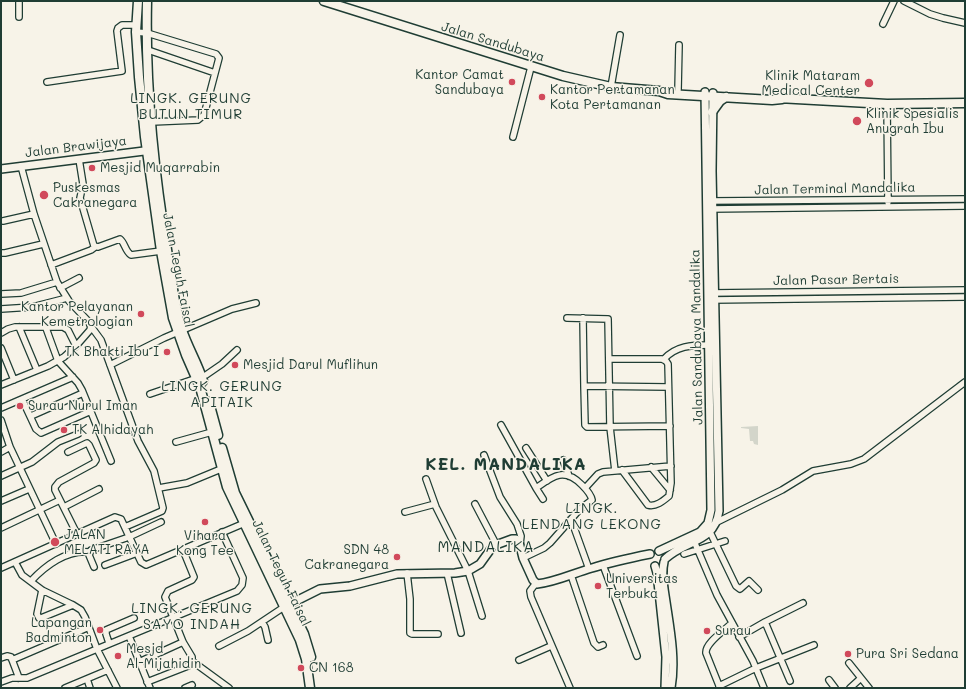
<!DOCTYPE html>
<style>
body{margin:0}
#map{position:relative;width:966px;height:689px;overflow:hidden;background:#f7f3e8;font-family:Mali,sans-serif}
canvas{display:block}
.frame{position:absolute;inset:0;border:2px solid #1f3d34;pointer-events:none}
</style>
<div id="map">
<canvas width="966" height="689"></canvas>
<div class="frame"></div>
</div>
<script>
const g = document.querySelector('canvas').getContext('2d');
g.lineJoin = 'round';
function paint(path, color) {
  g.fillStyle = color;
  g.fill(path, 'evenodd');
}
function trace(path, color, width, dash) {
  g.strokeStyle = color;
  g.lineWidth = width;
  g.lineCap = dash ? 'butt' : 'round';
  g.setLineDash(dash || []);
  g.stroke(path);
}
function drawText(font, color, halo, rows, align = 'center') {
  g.font = font + ' Mali,sans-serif';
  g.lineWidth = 3;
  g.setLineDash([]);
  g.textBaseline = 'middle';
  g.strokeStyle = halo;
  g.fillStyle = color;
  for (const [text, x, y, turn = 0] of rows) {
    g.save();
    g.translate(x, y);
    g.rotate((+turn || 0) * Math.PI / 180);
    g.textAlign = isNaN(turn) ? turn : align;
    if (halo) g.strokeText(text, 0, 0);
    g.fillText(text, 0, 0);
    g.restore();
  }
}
paint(new Path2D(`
 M 758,426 L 758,445 L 754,444 L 753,441 L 750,441 L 749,429 L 741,428 L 741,427 Z`), '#d3d5ca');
const minor = new Path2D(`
 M 19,1 L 19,17
 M 904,1 L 930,14 L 943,18 L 965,23
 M 883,24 L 894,1
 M 136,32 L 147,33 L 216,54 L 219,58 L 204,115 L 198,120 L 152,122
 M 148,50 L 215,73
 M 47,82 L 122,71 L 117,31 L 118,28 L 122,25 L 137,25
 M 611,87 L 620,35
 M 678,90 L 679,45
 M 887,104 L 888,202
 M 513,137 L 531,67
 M 79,159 L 83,184 L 80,198 L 94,246 L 98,247 L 120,239 C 125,243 125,251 131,255 L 161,251
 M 710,201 L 965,199
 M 709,209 L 965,206
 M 3,221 L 34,214
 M 1,253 L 5,253 L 43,244
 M 51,265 L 91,250 L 95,247
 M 60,288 L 79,278
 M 711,293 L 965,290
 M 1,294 L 21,293 L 57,282
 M 711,300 L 965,297
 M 1,309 L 32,307 L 67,298
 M 567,318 L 608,319 L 610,427 L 615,471
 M 583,318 L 584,386 L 668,387
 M 90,325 L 101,340 L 138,441 L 154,471 L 163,508 L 162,511 L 125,527
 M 19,327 L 37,370
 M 46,328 L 58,361 L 78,383 L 82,390 L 111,461
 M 1,333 L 8,329 L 15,327 L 63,327 L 68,330 L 76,346
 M 1,348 L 14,380
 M 609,359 L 662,359 L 666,361 L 668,364 L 671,483 L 669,496 C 663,501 656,507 648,505 L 622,470
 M 664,359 C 676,346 691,345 709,345
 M 110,365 L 164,338 L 232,309 L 256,303
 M 1,385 L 48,366 L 64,357 L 76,346 L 90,330 L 91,326 L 89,322 L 69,301 L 57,282 L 34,214 L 21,166
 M 584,386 L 585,425 L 587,427 L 670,426
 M 150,394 L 206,375 L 222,364 L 237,350
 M 22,399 L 36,429 L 41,433 L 91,411
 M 1,408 L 73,377
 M 31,416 L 83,393
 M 1,420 L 10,447 L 56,544
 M 501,425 L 536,488 L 543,499
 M 176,442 L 212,432
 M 526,448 L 547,481
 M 1,452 L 10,447
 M 68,452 L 87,443 L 89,445 L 96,460 L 94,463 L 59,482 L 55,487 L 55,490 L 77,534
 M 484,455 L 500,497 L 517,524 L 521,536 L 520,544
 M 563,460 L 569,476
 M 651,467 L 670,490
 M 1,476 L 32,462 L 58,442 L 78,434
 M 426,479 L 436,507 L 468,571 L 482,616
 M 587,486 L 598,474 L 603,472 L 671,466
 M 159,488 L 187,483 L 221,469
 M 1,501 L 29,489
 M 475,504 L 496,544
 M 64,507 L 99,489
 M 405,512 L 435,504
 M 571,519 L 589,569
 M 717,522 L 782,490 L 813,471 L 851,464 L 864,459 L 965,382
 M 1,528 L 60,500
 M 710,532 L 736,586 L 740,589 L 749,581 L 758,590
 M 694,541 L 717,595 L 753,661 L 764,688
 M 684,554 L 725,541
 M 523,558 L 544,548 L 550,543 L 580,509 L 592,500 C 591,494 586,489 582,485 C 564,467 553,476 536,488
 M 15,562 L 22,575 L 42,590 L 73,605 L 81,610 L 85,617 L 97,649 L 117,688
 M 105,565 L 137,553
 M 603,565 L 637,656
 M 94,567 L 89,555 L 91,550 L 129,537 L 161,522
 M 1,568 L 115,517 L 121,519 L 141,562 L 146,565 L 247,522
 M 407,573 L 410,599 L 410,633 L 412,634 L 438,634
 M 447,573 L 461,633
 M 571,575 L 594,643 L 598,647 L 603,645
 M 31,581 C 45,566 67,549 90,552
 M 536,583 L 530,591 L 531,597 L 570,688
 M 42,590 L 37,614 L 39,618 L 41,618 L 73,605
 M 262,622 L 265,627 L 268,640
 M 765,622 L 790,681
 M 129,636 L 150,688
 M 739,637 L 765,622 L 803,603
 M 109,643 L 106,634 L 106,630 L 134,618
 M 219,646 L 248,631 L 284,607
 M 1,658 L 7,656 L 11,657 L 19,678
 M 12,660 L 89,627
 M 519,660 L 551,646
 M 192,661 L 229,688
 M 139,662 L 183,642
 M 849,663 L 869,688
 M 87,679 L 90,688
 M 829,680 L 835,688
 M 1,682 L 12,678 L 27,678 L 237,591 L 242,585 L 243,578 L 222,532
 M 147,682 L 188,666 L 192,661 L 192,657 L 183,642 L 165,597 L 168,591 L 192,580 L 194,577 L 183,550
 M 719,686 L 756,668 L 814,645
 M 65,688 L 108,670
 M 185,688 L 192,685
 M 720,688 L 706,653 C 705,643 725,630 732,623
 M 850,688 L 861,678`);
const major = new Path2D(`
 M 1,169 L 152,150
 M 659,551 L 700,532 L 708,523 L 711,510 L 705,92
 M 665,559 C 686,539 714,544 719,511 L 712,171 L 713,93
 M 664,562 C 661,575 664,588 666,602 C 670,629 676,660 671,688
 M 655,566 L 657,573 L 666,657 L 665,688
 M 286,606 L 320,589 L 350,586 L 397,574 L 455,573 L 468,571 L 480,564 L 493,546 L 512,539 L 516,539 L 519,542 L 523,558 L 533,580 L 537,584 C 556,582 574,573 592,568 C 611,562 630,558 650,554`);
const highway = new Path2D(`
 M 138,1 L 136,32 L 139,77 L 145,137 L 161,251 L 173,318 L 186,355 L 200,387 L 227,487 L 300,640 L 306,659 L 310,688
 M 147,1 C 145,85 154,173 168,256 C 172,280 174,306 182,330 C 188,348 198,364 203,381
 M 324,1 L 563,76 L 611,87 L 659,91 L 668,94 L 772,100 L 782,99
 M 778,98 L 887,104 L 965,103
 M 712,112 L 720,101 L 726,97
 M 209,402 L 218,435
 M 222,448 L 235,493 L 304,634 L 311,657`);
trace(minor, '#1f3d34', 8);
trace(major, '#1f3d34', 10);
trace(highway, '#1f3d34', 11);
trace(minor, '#f7f3e8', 5.5);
trace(major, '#f7f3e8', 7);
trace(highway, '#f7f3e8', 8);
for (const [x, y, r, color] of [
 [512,82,4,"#d1495b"],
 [869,83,5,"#d1495b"],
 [542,97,4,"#d1495b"],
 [857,121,5,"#d1495b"],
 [92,168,4,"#d1495b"],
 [44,195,5,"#d1495b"],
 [141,314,4,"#d1495b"],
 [167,352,4,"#d1495b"],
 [235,365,4,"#d1495b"],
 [20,406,4,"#d1495b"],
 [64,430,4,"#d1495b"],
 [205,522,4,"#d1495b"],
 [55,542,5,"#d1495b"],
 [397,557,4,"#d1495b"],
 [598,586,4,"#d1495b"],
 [100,630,4,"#d1495b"],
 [707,631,4,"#d1495b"],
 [848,654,4,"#d1495b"],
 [118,656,4,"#d1495b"],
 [301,668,4,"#d1495b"]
]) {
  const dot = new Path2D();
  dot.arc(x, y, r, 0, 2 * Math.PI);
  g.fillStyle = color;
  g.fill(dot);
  trace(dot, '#f7f3e8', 1.5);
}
drawText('13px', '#1f3d34', '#f7f3e8', [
 ["Jalan Sandubaya",493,42,17],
 ["Jalan Brawijaya",76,147,-7],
 ["Jalan Terminal Mandalika",835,189,-1],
 ["Jalan Teguh Faisal",178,270,79],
 ["Jalan Pasar Bertais",836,280,-1],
 ["Jalan Sandubaya Mandalika",697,337,-91],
 ["Jalan Teguh Faisal",281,573,64]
]);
drawText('13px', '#1f3d34', '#f7f3e8', [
 ["Kantor Camat",504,75,"right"],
 ["Sandubaya",504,90,"right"],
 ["Klinik Mataram",860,76,"right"],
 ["Medical Center",860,91,"right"],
 ["Kantor Pertamanan",550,90],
 ["Kota Pertamanan",550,105],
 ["Klinik Spesialis",866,114],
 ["Anugrah Ibu",866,129],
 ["Mesjid Muqarrabin",100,168],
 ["Puskesmas",53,188],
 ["Cakranegara",53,203],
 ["Kantor Pelayanan",133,307,"right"],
 ["Kemetrologian",133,322,"right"],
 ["TK Bhakti Ibu I",159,352,"right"],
 ["Mesjid Darul Muflihun",243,365],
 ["Surau Nurul Iman",28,406],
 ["TK Alhidayah",72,430],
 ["JALAN",64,535],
 ["MELATI RAYA",64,550],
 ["Vihara",205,536,"center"],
 ["Kong Tee",205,551,"center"],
 ["SDN 48",389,550,"right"],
 ["Cakranegara",389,565,"right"],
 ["Universitas",606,579],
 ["Terbuka",606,594],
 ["Lapangan",92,623,"right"],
 ["Badminton",92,638,"right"],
 ["Surau",715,631],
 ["Mesjd",126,649],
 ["Al-Mijahidin",126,664],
 ["Pura Sri Sedana",856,654],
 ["CN 168",309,668]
], 'left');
g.letterSpacing = '1px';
drawText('14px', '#1f3d34', '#f7f3e8', [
 ["LINGK. GERUNG",191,99],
 ["BUTUN TIMUR",191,115],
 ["LINGK. GERUNG",222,387],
 ["APITAIK",222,403],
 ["LINGK.",592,509],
 ["LENDANG LEKONG",592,525],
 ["LINGK. GERUNG",192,609],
 ["SAYO INDAH",192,625]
]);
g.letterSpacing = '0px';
g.letterSpacing = '1px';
drawText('15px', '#1f3d34', '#f7f3e8', [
 ["MANDALIKA",486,547]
]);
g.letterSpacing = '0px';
g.letterSpacing = '1px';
drawText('bold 17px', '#1f3d34', '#f7f3e8', [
 ["KEL. MANDALIKA",506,465]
]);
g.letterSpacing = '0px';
</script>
